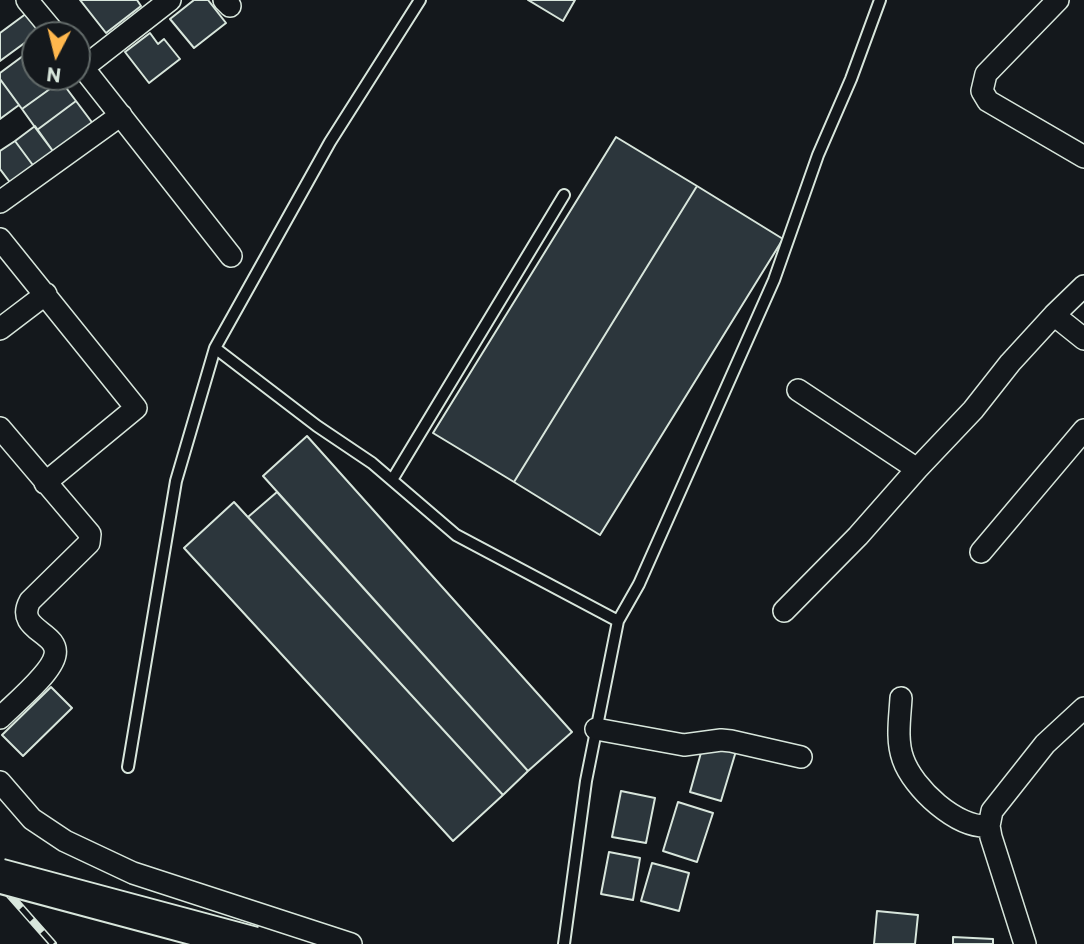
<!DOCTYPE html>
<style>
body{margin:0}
#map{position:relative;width:1084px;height:944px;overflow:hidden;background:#14181c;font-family:Commissioner,sans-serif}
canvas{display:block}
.north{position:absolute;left:21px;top:21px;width:70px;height:70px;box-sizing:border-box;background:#14181c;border:2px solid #626a69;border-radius:50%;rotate:187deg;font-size:19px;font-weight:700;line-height:28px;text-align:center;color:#d8e6dc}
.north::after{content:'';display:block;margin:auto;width:24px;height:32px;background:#ffb74d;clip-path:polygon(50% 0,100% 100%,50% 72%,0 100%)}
</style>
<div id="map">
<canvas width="1084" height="944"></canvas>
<div class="north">N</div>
</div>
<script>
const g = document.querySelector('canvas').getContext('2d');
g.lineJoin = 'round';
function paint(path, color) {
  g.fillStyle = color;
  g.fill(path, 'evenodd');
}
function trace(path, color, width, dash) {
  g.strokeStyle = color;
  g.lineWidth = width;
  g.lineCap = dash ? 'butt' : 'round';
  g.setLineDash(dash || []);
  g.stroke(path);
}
const building = new Path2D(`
 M 80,0 L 137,0 L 141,6 L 106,33 Z
 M 194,0 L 208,0 L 226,23 L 194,48 L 170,19 Z
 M 528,0 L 575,0 L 563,21 Z
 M 27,13 L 41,31 L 0,61 L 0,33 Z
 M 150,33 L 158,44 L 164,39 L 180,59 L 149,83 L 125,52 Z
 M 35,47 L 35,77 L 58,77 L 61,81 L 22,109 L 0,79 L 0,73 Z
 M 0,79 L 19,105 L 0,119 Z
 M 61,81 L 76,101 L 37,130 L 22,109 Z
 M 76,101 L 94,125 L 55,154 L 37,130 Z
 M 35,126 L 55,154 L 35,168 L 15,141 Z
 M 616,137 L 697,186 L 514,482 L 433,433 Z
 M 15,141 L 35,168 L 12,185 L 0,169 L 0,151 Z
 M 697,186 L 783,239 L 600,535 L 514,482 Z
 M 307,436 L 572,732 L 528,771 L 263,476 Z
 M 277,492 L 528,771 L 503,795 L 248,517 Z
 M 234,502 L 503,795 L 453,841 L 184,548 Z
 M 51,687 L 72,708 L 23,756 L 2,735 Z
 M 704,742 L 736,751 L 721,801 L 690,792 Z
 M 621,791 L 655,798 L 646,843 L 612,837 Z
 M 678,802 L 713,813 L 697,862 L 663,851 Z
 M 609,852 L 640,858 L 633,900 L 601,894 Z
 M 652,863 L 689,873 L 679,911 L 641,901 Z
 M 877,911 L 918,915 L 915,944 L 874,944 Z
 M 953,937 L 993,939 L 993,944 L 953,944 Z`);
paint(building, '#2c363c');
trace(building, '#d8e6dc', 2);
const service = new Path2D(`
 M 215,348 L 330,142 L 420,0
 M 392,480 L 564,195
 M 128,767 L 176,481 L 215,348 L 317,426 L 372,463 L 456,535 L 618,621
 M 564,944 L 586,781 L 618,621 L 639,584 L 774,280 L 818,155 L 851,79 L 880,0`);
const minor = new Path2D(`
 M 27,0 L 56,35
 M 224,0 L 230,6
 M 1058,0 L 986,74 L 982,91 L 988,101 L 1084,157
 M 77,60 L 231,256
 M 84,67 L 170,0
 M 0,202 L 121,115
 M 0,239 L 136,408 L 45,483
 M 1054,315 L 1084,339
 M 0,329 L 46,294
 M 798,390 L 917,469
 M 0,428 L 90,534 L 89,543 L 30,601 C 14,630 60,632 55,655 C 52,673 14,704 0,718
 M 981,552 L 1084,430
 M 784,611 L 858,536 L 917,469 L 973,410 L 1010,363 L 1054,315 L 1084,286
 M 901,698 C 900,717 896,740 903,759 C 913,788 957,829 989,826
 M 596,729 L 684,745 L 721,740 L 731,741 L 801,757
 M 0,782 L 32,819 L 65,841 L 133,873 L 351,944
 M 1025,944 L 991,837 L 989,826 L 992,811 L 1045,744 L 1084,708`);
trace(service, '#d8e6dc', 14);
trace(minor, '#d8e6dc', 24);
trace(service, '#14181c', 10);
trace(minor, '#14181c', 21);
const rail = new Path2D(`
 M 0,884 L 53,944`);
trace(rail, '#d8e6dc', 8);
trace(rail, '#14181c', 5, [16]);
const primaryBridge = new Path2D(`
 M 0,876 L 254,944`);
trace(primaryBridge, '#d8e6dc', 37, []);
trace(primaryBridge, '#14181c', 33);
</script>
